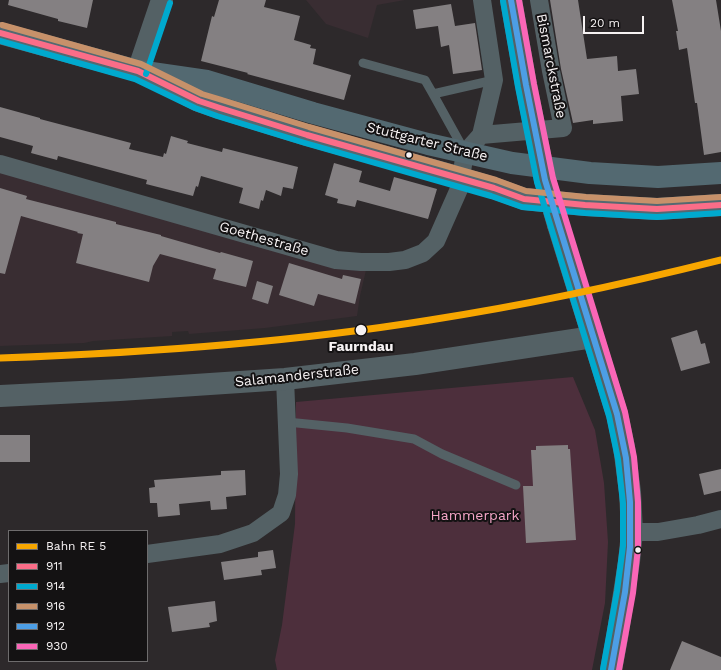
<!DOCTYPE html>
<meta charset="utf-8">
<style>
body{margin:0}
#map{position:relative;width:721px;height:670px;overflow:hidden;background:#2d292b;font-family:"Work Sans",sans-serif}
canvas{display:block}
.legend{position:absolute;left:8px;top:530px;width:140px;height:132px;box-sizing:border-box;background:#141213;border:1px solid #6e6c6d;margin:0;padding:5px 7px;list-style:none;font-size:12px;color:#f6f2f3}
.legend li{display:flex;align-items:center;gap:8px;height:20px}
.legend b{width:20px;border:1px solid #6e6c6d}
.scale{position:absolute;left:583px;top:16px;width:61px;height:18px;box-sizing:border-box;border:2px solid #f6f2f3;border-top:0;padding-left:5px;font-size:12px;line-height:14px;white-space:nowrap;color:#f6f2f3;-webkit-text-stroke:3px #141213;paint-order:stroke}
</style>
<div id="map">
<canvas width="721" height="670"></canvas>
<ul class="legend">
<li><b style="height:5px;background:#f7a600"></b>Bahn RE 5</li>
<li><b style="height:5px;background:#fb6d88"></b>911</li>
<li><b style="height:5px;background:#00a9ce"></b>914</li>
<li><b style="height:5px;background:#c7916a"></b>916</li>
<li><b style="height:5px;background:#4d9ee5"></b>912</li>
<li><b style="height:5px;background:#fa66b7"></b>930</li>
</ul>
<div class="scale">20 m</div>
</div>
<script>
const g = document.querySelector('canvas').getContext('2d');
g.lineJoin = 'round';
function paint(path, color) {
  g.fillStyle = color;
  g.fill(path, 'evenodd');
}
function trace(path, color, width, dash) {
  g.strokeStyle = color;
  g.lineWidth = width;
  g.lineCap = dash ? 'butt' : 'round';
  g.setLineDash(dash || []);
  g.stroke(path);
}
function drawText(font, color, halo, rows, align = 'center') {
  g.font = font + ' "Work Sans",sans-serif';
  g.lineWidth = 4;
  g.setLineDash([]);
  g.textBaseline = 'middle';
  g.strokeStyle = halo;
  g.fillStyle = color;
  for (const [text, x, y, turn = 0] of rows) {
    g.save();
    g.translate(x, y);
    g.rotate((+turn || 0) * Math.PI / 180);
    g.textAlign = isNaN(turn) ? turn : align;
    if (halo) g.strokeText(text, 0, 0);
    g.fillText(text, 0, 0);
    g.restore();
  }
}
paint(new Path2D(`
 M 306,0 L 405,0 L 377,5 L 368,38 L 326,24 Z
 M 0,170 L 366,270 L 360,296 L 357,316 L 265,328 L 189,334 L 188,331 L 172,332 L 172,336 L 93,341 L 84,343 L 0,346 Z`), '#392d32');
paint(new Path2D(`
 M 573,377 L 595,430 L 604,483 L 608,542 L 605,603 L 592,670 L 277,670 L 275,660 L 282,625 L 295,524 L 296,402 Z`), '#4d2f3c');
paint(new Path2D(`
 M 9,0 L 93,0 L 87,28 L 58,21 L 58,19 L 8,5 Z
 M 219,0 L 266,0 L 264,7 L 300,16 L 294,40 L 311,45 L 310,48 L 316,49 L 313,64 L 351,75 L 344,100 L 247,74 L 248,73 L 201,61 L 212,16 L 214,17 Z
 M 550,0 L 578,0 L 587,59 L 617,56 L 618,71 L 636,69 L 639,94 L 621,96 L 623,121 L 593,124 L 593,120 L 573,123 L 561,69 Z
 M 672,0 L 716,0 L 721,31 L 721,152 L 704,155 L 697,103 L 695,103 L 687,48 L 679,50 L 676,31 L 678,31 Z
 M 451,4 L 455,26 L 475,23 L 482,70 L 453,74 L 449,45 L 441,47 L 438,26 L 416,29 L 413,10 Z
 M 0,107 L 40,118 L 40,119 L 131,143 L 129,149 L 163,157 L 164,153 L 166,154 L 171,136 L 188,141 L 187,143 L 222,152 L 223,148 L 298,167 L 293,189 L 283,187 L 281,196 L 266,190 L 263,201 L 261,200 L 259,209 L 239,203 L 243,188 L 201,176 L 198,187 L 196,186 L 193,196 L 146,184 L 147,180 L 110,170 L 58,156 L 57,160 L 31,153 L 33,146 L 0,137 Z
 M 334,163 L 362,171 L 359,182 L 390,191 L 394,177 L 437,189 L 428,219 L 357,200 L 355,207 L 337,203 L 338,199 L 325,195 Z
 M 0,188 L 27,196 L 26,199 L 116,222 L 116,224 L 161,235 L 161,236 L 220,253 L 221,252 L 253,261 L 246,287 L 213,279 L 216,269 L 160,254 L 153,266 L 149,282 L 76,263 L 83,234 L 77,233 L 78,232 L 21,216 L 5,274 L 0,273 Z
 M 289,263 L 342,279 L 343,275 L 361,279 L 355,304 L 318,294 L 314,306 L 279,295 Z
 M 257,281 L 273,286 L 268,304 L 252,299 Z
 M 697,330 L 701,344 L 705,343 L 710,363 L 681,371 L 671,338 Z
 M 0,435 L 30,435 L 30,462 L 0,462 Z
 M 568,445 L 568,449 L 570,449 L 576,540 L 526,543 L 523,486 L 533,486 L 531,450 L 536,450 L 536,446 Z
 M 721,469 L 721,491 L 704,495 L 699,474 Z
 M 245,470 L 246,495 L 226,497 L 227,509 L 211,510 L 210,501 L 179,504 L 180,515 L 158,517 L 157,503 L 150,503 L 149,488 L 155,487 L 154,480 L 221,475 L 221,471 Z
 M 273,550 L 276,568 L 261,570 L 262,575 L 224,580 L 221,562 L 258,557 L 258,552 Z
 M 215,601 L 217,621 L 209,623 L 210,627 L 172,632 L 168,607 Z
 M 682,641 L 721,657 L 721,670 L 670,670 Z`), '#848082');
trace(new Path2D(`
 M 363,63 L 425,80 L 433,94 L 464,150
 M 433,94 L 494,80
 M 287,422 L 347,428 L 414,439 L 442,454 L 516,485`), '#546165', 9);
trace(new Path2D(`
 M 481,135 L 563,128 L 551,71 L 539,0
 M 0,164 L 336,260 L 361,262 L 389,262 L 405,260 L 423,253 L 436,241 L 459,189 L 465,153 L 481,135 L 494,80 L 482,0
 M 632,532 L 658,532 L 698,525 L 721,519
 M 147,554 L 220,544 L 253,533 L 281,513 L 287,495 L 289,474 L 285,379
 M 0,574 L 9,573`), '#546165', 18);
trace(new Path2D(`
 M 138,71 L 162,0
 M 558,225 L 617,414 L 624,447 L 630,492 L 632,532 L 629,562 L 617,638 L 611,670
 M 0,396 L 120,390 L 285,379 L 415,364 L 593,337`), '#546165', 22);
trace(new Path2D(`
 M 0,33 L 138,71 L 207,81 L 313,113 L 428,144 L 512,163 L 590,173 L 658,177 L 721,173
 M 156,79 L 199,101 L 220,108 L 307,135 L 447,174 L 494,188 L 524,199 L 585,205 L 657,209 L 721,205`), '#536971', 22);
trace(new Path2D(`
 M 511,0 L 526,85 L 545,180 L 558,225`), '#546165', 22);
trace(new Path2D(`
 M 0,33 L 138,71 L 199,101 L 220,108 L 307,135 L 494,188 L 524,199 L 585,205 L 657,209 L 721,205`), '#fb6d88', 6);
trace(new Path2D(`
 M 503,1 L 518,87 L 537,182 L 609,416 L 618,459 L 623,503 L 623,546 L 617,591 L 603,669
 M 0,41 L 135,79 L 195,108 L 217,116 L 305,143 L 491,196 L 522,207 L 585,213 L 657,217 L 721,213
 M 146,74 L 170,3`), '#00a9ce', 6);
trace(new Path2D(`
 M 2,25 L 141,64 L 202,94 L 222,100 L 309,127 L 496,180 L 526,191 L 586,197 L 657,201 L 721,197`), '#c7916a', 6);
trace(new Path2D(`
 M 511,0 L 526,85 L 545,180 L 617,414 L 626,458 L 630,502 L 630,547 L 625,592 L 611,670`), '#4d9ee5', 6);
trace(new Path2D(`
 M 519,0 L 534,84 L 553,178 L 625,412 L 634,457 L 638,502 L 638,548 L 633,593 L 619,670`), '#fa66b7', 6);
trace(new Path2D(`
 M 0,358 C 144,353 288,343 430,320 C 528,305 625,284 721,260`), '#f7a600', 7);
for (const [x, y, r, color] of [
 [409,155,3.5,"#f6f2f3"],
 [361,330,6,"#f6f2f3"],
 [638,550,3.5,"#f6f2f3"]
]) {
  const dot = new Path2D();
  dot.arc(x, y, r, 0, 2 * Math.PI);
  g.fillStyle = color;
  g.fill(dot);
  trace(dot, '#141213', 1.5);
}
drawText('14px', '#f6f2f3', '#141213', [
 ["Bismarckstraße",551,66,79],
 ["Stuttgarter Straße",427,142,14],
 ["Goethestraße",264,239,16],
 ["Salamanderstraße",297,376,-6]
]);
drawText('bold 14px', '#f6f2f3', '#141213', [
 ["Faurndau",361,347]
]);
drawText('14px', '#f5a5c7', '#141213', [
 ["Hammerpark",475,516]
]);
</script>
